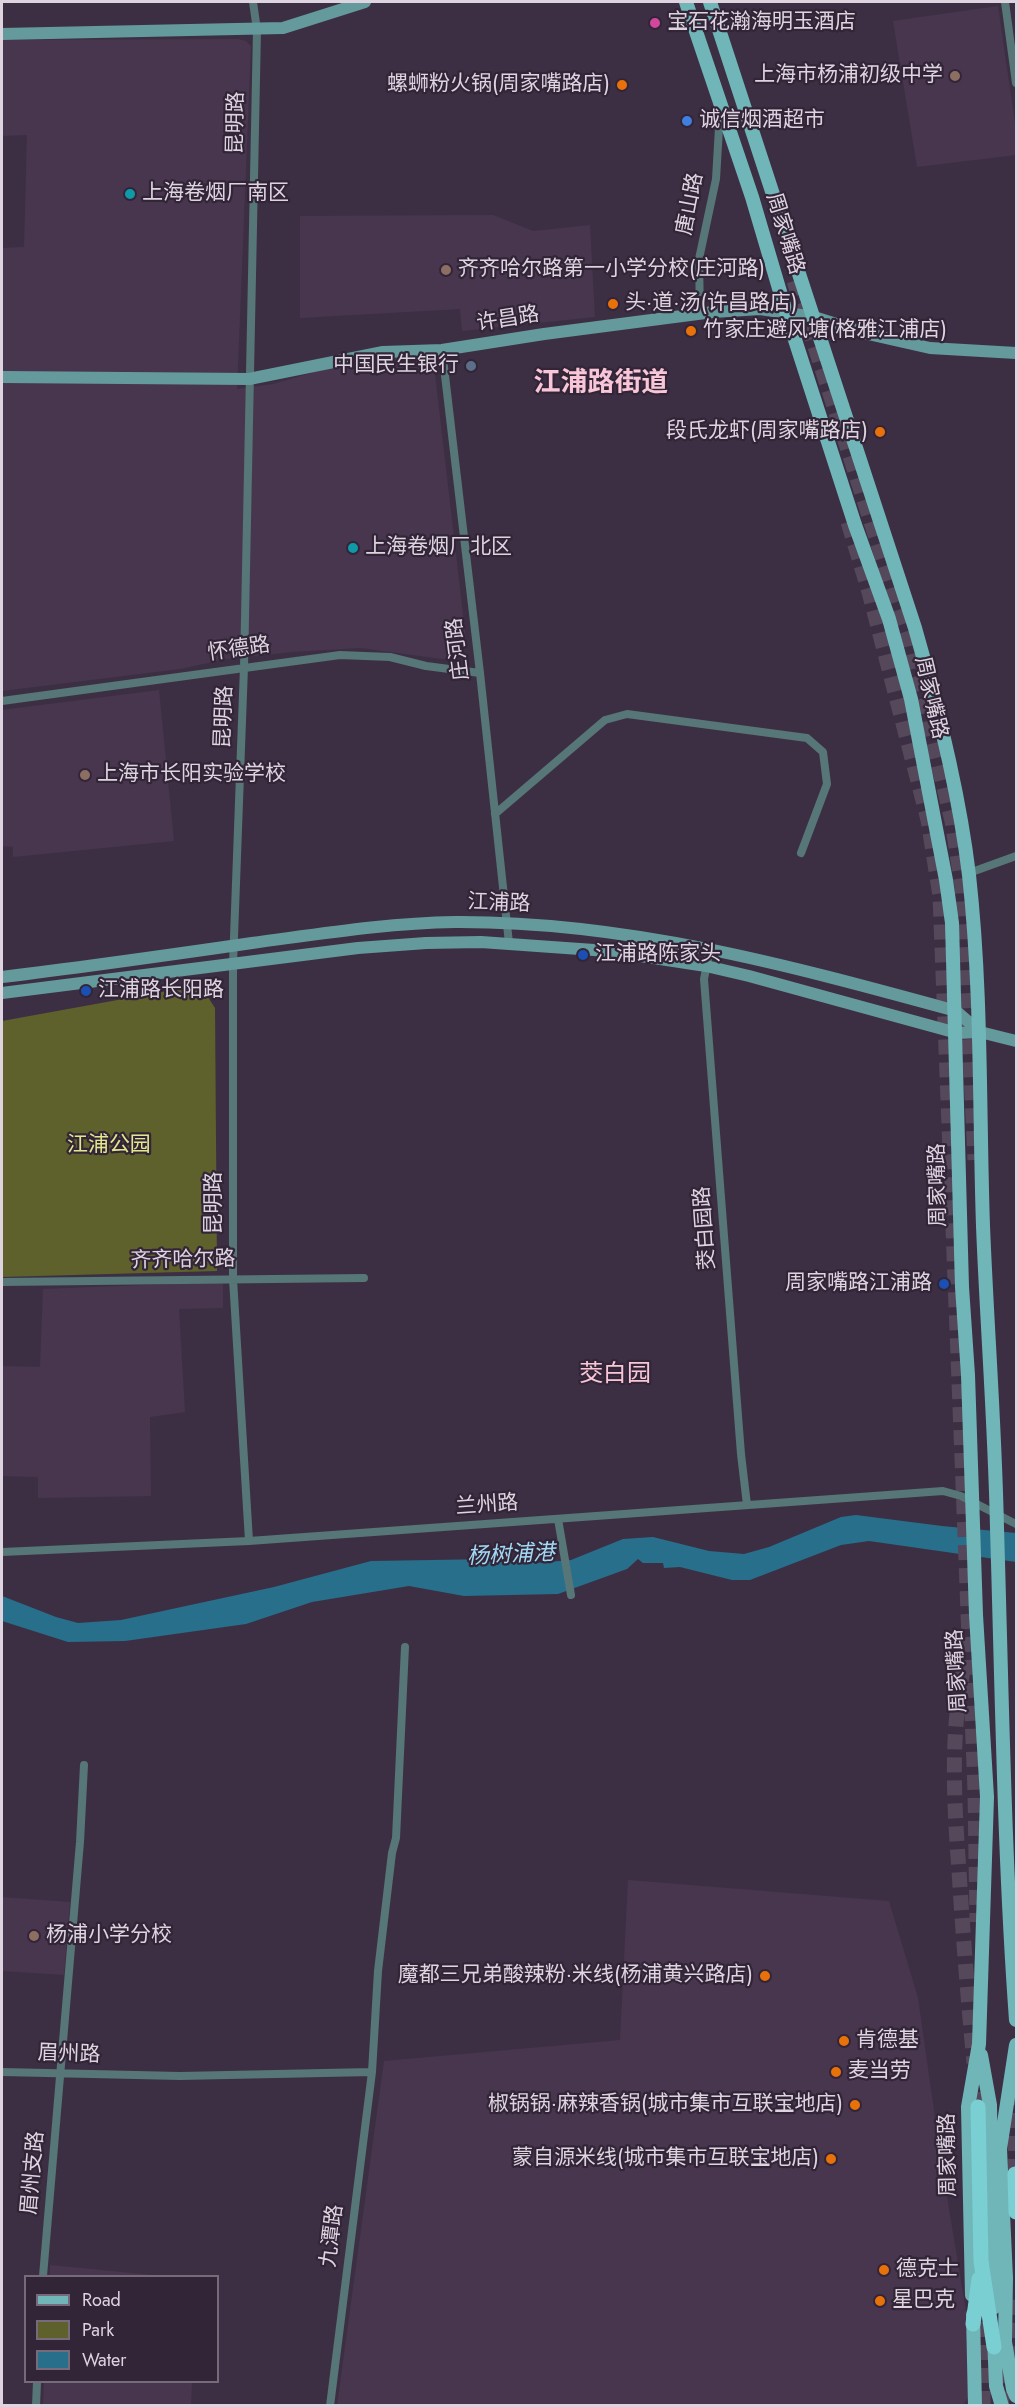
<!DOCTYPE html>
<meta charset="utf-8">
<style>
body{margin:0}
#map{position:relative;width:1018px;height:2407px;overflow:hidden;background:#3d2f43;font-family:Jost,sans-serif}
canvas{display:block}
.frame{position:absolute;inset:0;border:3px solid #ddd4e0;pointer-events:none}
.legend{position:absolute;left:24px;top:2275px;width:195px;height:108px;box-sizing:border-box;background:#332538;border:2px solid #776b7b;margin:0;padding:8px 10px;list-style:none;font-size:18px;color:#ddd4e0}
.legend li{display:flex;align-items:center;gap:12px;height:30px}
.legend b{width:30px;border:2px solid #776b7b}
</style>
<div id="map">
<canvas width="1018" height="2407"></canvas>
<div class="frame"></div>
<ul class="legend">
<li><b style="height:8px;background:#70b6b9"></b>Road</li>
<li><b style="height:16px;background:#5e612b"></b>Park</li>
<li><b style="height:16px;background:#286f8c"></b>Water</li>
</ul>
</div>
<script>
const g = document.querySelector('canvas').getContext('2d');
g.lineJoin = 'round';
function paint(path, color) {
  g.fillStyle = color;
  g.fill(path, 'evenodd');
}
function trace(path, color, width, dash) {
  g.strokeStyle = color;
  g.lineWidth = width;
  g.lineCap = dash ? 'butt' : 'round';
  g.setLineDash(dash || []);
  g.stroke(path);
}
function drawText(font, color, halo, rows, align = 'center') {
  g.font = font + ' Jost,"Noto Sans SC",sans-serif';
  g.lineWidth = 4.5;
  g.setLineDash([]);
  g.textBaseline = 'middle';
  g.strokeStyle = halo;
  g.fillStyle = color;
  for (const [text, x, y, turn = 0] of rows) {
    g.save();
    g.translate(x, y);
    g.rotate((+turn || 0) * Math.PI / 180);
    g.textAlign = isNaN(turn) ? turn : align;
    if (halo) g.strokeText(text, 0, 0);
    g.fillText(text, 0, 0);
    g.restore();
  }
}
paint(new Path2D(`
 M 998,6 L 1016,131 L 1016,155 L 917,167 L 893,21 Z
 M 238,39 L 246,41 L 251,46 L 237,389 L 273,384 L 360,359 L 395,355 L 420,358 L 434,366 L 466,640 L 461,649 L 454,657 L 442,659 L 361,648 L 293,652 L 226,659 L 180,669 L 2,691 L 2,248 L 24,247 L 27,135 L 2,136 L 2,40 Z
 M 493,215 L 533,231 L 590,225 L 595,317 L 462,331 L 460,309 L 300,318 L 300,216 Z
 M 159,690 L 174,841 L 13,857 L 13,847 L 2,846 L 2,710 Z
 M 223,1282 L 223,1308 L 179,1309 L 185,1412 L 150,1417 L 151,1496 L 38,1498 L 38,1477 L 2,1476 L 2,1366 L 40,1367 L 43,1289 Z
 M 628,1880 L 889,1901 L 918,1998 L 942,2167 L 978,2383 L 963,2405 L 337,2406 L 384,2061 L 620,2040 Z
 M 2,1897 L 70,1902 L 64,1975 L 2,1971 Z
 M 50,2265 L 163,2276 L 50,2276 Z
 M 44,2382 L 192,2382 L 191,2405 L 43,2405 Z`), '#48364f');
paint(new Path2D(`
 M 200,985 L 215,1008 L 217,1271 L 2,1277 L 2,1021 Z`), '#5e612b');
paint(new Path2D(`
 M 856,1515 L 942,1526 L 1016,1533 L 1016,1562 L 869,1541 L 841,1545 L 750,1580 L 732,1580 L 680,1567 L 664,1568 L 663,1563 L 643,1563 L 638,1559 L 627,1569 L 558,1594 L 464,1596 L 409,1586 L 312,1602 L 246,1624 L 125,1641 L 68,1642 L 2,1621 L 2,1596 L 56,1617 L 78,1623 L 121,1620 L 274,1587 L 371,1561 L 494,1559 L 537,1563 L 571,1560 L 623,1539 L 653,1537 L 709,1551 L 744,1554 L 769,1547 L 841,1517 Z`), '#286f8c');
trace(new Path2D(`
 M 794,281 L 906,632 L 952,821 L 962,887 L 975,1160
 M 848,522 L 869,592 L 928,820 L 940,896 L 975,1791 L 977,1922
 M 964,1666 C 950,1734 954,1802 959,1871 C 963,1935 968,1999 974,2063
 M 980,2069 L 981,2120
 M 1015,2174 L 1016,2072
 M 983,2406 L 984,2309
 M 1001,2406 L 1016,2292`), '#55485b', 15, [15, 8]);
trace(new Path2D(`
 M 1005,2 L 1016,83
 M 700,314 L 699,259 L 716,179 L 720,111
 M 442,350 L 480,673 L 509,943
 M 2,701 L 340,655 L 390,657 L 426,666 L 480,673
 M 495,814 L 605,720 L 627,714 L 807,738 L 823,752 L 827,784 L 801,853
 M 969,873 L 1016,856
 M 710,949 L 704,979 L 741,1454 L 747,1505
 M 2,1282 L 364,1278
 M 558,1519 L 571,1595
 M 249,1541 L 233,1279 L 233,964 L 244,667 L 257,30 L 253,2
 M 2,1552 L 249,1541 L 943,1491 L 961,1496 L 1016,1524
 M 2,2072 L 180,2076 L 372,2072
 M 43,2276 L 80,1842 L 84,1765
 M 36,2406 L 37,2382
 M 330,2406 L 372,2072 L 378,1971 L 392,1853 L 396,1838 L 405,1647`), '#567678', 8);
trace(new Path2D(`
 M 2,34 L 283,28 L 365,2
 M 2,377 L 249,379 L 383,352 L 442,350 L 544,334 L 713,312 L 760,309 L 814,317 L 868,334 L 930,348 L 1016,353
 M 2,977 C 85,967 169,955 252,943 C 320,934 387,923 455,922 C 628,921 791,966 956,1011 L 980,1032
 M 2,993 L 358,948 L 426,943 L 481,942 L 608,951 L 706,966 L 749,976 L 957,1033 L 980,1032 L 1016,1041`), '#659a9d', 12);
trace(new Path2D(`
 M 686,2 L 752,197 L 786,312 L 855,525 L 889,619 L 911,699 L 946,880 L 952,923 L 962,1287 L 968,1375 L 976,1615 L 987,1797 L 979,2044 L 968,2107 L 972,2295
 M 710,2 L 915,628 C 938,708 959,791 969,875 C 982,992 979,1108 983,1226 C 987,1326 995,1427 997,1528 C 1002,1692 1004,1856 1016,2020
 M 1016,2045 L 1000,2149 L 1006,2278 L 1005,2342 L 1013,2389 L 1016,2396
 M 981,2055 L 990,2105 L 993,2308
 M 973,2314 L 975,2406
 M 994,2336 L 996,2386 L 1002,2406`), '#70b6b9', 14);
trace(new Path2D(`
 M 978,2107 L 981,2261 L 994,2347
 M 1015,2174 L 1016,2212
 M 973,2324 L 979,2279`), '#7acfd3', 15);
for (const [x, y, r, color] of [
 [655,23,6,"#d1479c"],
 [955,76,6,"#8d6e63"],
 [622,85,6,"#e8710a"],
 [687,121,6,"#3f7fe0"],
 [130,194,6,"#0f9aa8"],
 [446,270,6,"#8d6e63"],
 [613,304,6,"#e8710a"],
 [691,331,6,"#e8710a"],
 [471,366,6,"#5c6f8a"],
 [880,432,6,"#e8710a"],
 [353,548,6,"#0f9aa8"],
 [85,775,6,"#8d6e63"],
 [583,955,6,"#1a4fb4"],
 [86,991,6,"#1a4fb4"],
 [944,1284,6,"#1a4fb4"],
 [34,1936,6,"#8d6e63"],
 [765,1976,6,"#e8710a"],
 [844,2041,6,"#e8710a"],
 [836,2072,6,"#e8710a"],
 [855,2105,6,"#e8710a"],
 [831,2159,6,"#e8710a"],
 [884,2270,6,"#e8710a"],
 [880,2301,6,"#e8710a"]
]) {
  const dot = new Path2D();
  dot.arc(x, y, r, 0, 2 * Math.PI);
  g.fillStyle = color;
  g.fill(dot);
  trace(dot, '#332538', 2);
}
drawText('21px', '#ddd4e0', '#332538', [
 ["宝石花瀚海明玉酒店",667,23],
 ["上海市杨浦初级中学",943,76,"right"],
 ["螺蛳粉火锅(周家嘴路店)",610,85,"right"],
 ["诚信烟酒超市",699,121],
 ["上海卷烟厂南区",142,194],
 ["齐齐哈尔路第一小学分校(庄河路)",458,270],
 ["头·道·汤(许昌路店)",625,304],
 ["竹家庄避风塘(格雅江浦店)",703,331],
 ["中国民生银行",459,366,"right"],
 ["段氏龙虾(周家嘴路店)",868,432,"right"],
 ["上海卷烟厂北区",365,548],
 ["上海市长阳实验学校",97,775],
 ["江浦路陈家头",595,955],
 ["江浦路长阳路",98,991],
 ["周家嘴路江浦路",932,1284,"right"],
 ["杨浦小学分校",46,1936],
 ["魔都三兄弟酸辣粉·米线(杨浦黄兴路店)",753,1976,"right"],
 ["肯德基",856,2041],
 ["麦当劳",848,2072],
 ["椒锅锅·麻辣香锅(城市集市互联宝地店)",843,2105,"right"],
 ["蒙自源米线(城市集市互联宝地店)",819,2159,"right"],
 ["德克士",896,2270],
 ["星巴克",892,2301]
], 'left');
drawText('21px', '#ddd4e0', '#332538', [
 ["昆明路",237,123,-89],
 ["唐山路",691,204,-79],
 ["周家嘴路",784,234,73],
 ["许昌路",508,320,-9],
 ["庄河路",459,649,-97],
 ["怀德路",239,650,-8],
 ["周家嘴路",930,698,77],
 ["昆明路",225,717,-88],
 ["江浦路",499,904,2],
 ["周家嘴路",939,1185,-91],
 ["昆明路",215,1203,-90],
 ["茭白园路",706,1228,-94],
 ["齐齐哈尔路",183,1261,-1],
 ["兰州路",487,1506,-4],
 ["周家嘴路",958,1671,-93],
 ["眉州路",69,2055,2],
 ["周家嘴路",949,2155,-91],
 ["眉州支路",34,2173,-85],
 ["九潭路",333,2236,-83]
]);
drawText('21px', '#e1e78d', '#332538', [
 ["江浦公园",109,1146]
]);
drawText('italic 22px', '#a2d9f4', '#332538', [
 ["杨树浦港",511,1556,-3]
]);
drawText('24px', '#f8c6d6', '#332538', [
 ["茭白园",615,1375]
]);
drawText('bold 27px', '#f8c6d6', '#332538', [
 ["江浦路街道",601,384]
]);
</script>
